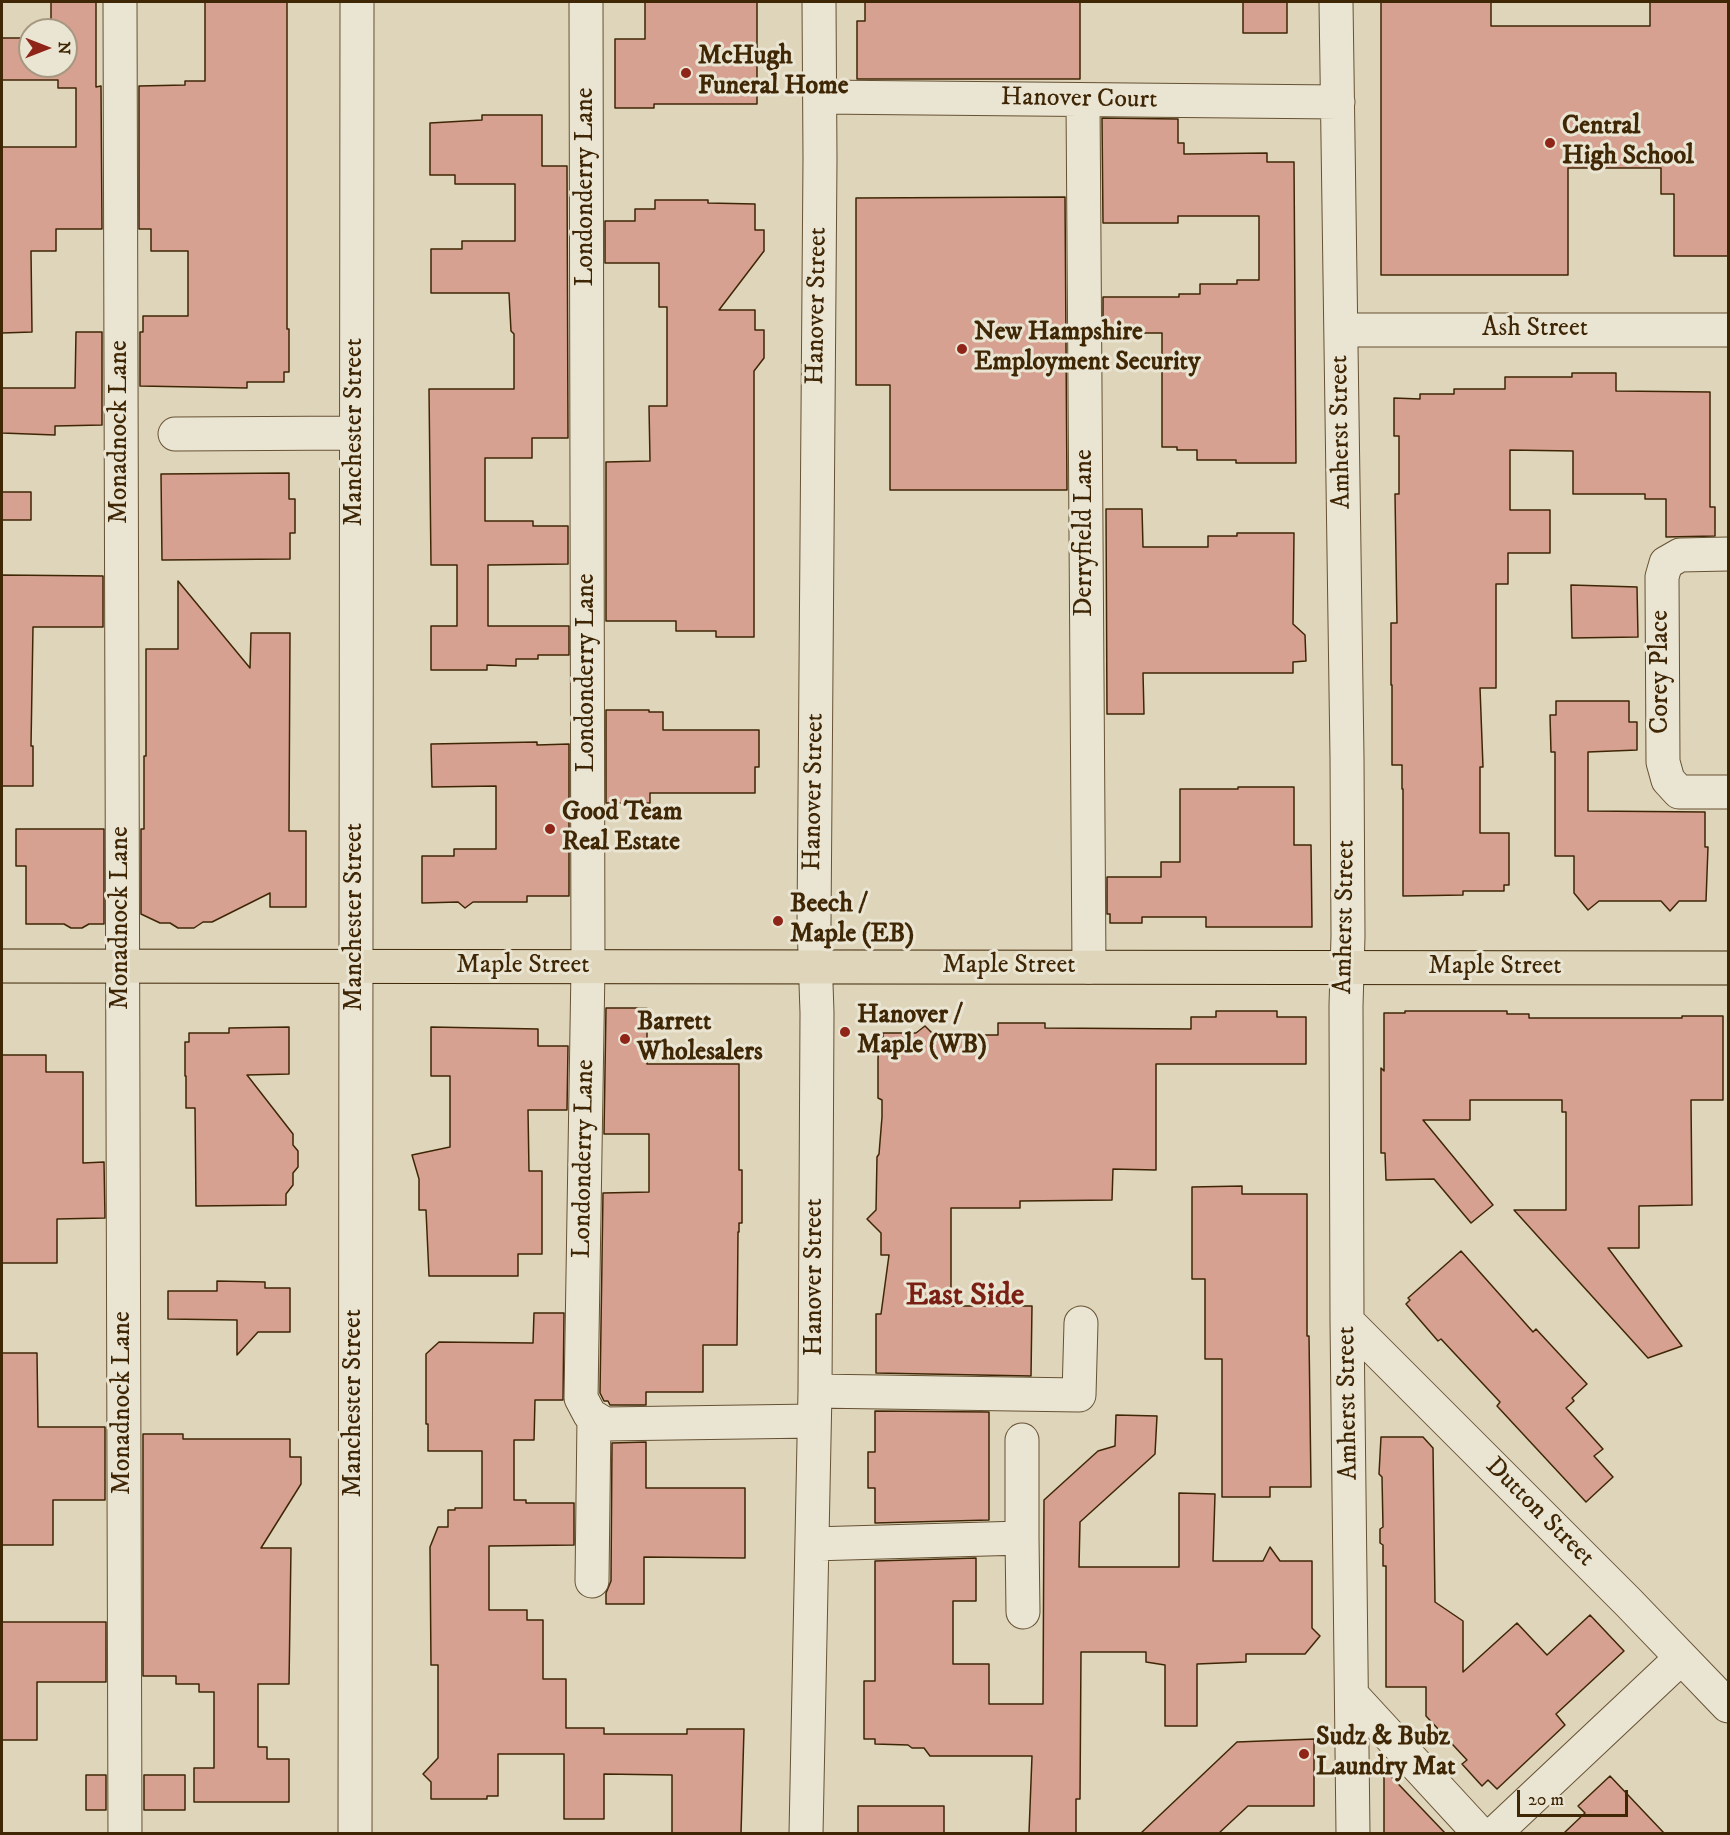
<!DOCTYPE html>
<style>
body{margin:0}
#map{position:relative;width:1730px;height:1835px;overflow:hidden;background:#ded5ba;font-family:"IM FELL DW Pica",serif}
canvas{display:block}
.frame{position:absolute;inset:0;border:3px solid #3f2706;pointer-events:none}
.north{position:absolute;left:18px;top:18px;width:60px;height:60px;box-sizing:border-box;background:#eae4d2;border:2px solid #a69880;border-radius:50%;rotate:90deg;font-size:16px;font-weight:700;line-height:24px;text-align:center;color:#3f2706}
.north::after{content:'';display:block;margin:auto;width:21px;height:27px;background:#8f2418;clip-path:polygon(50% 0,100% 100%,50% 72%,0 100%)}
.scale{position:absolute;left:1517px;top:1790px;width:111px;height:27px;box-sizing:border-box;border:3px solid #3f2706;border-top:0;padding-left:8px;font-size:18px;line-height:21px;white-space:nowrap;color:#3f2706;-webkit-text-stroke:4px #eae4d2;paint-order:stroke}
</style>
<div id="map">
<canvas width="1730" height="1835"></canvas>
<div class="frame"></div>
<div class="north">N</div>
<div class="scale">20 m</div>
</div>
<script>
const g = document.querySelector('canvas').getContext('2d');
g.lineJoin = 'round';
function paint(path, color) {
  g.fillStyle = color;
  g.fill(path, 'evenodd');
}
function trace(path, color, width, dash) {
  g.strokeStyle = color;
  g.lineWidth = width;
  g.lineCap = dash ? 'butt' : 'round';
  g.setLineDash(dash || []);
  g.stroke(path);
}
function drawText(font, color, halo, rows, align = 'center') {
  g.font = font + ' "IM FELL DW Pica",serif';
  g.lineWidth = 6;
  g.setLineDash([]);
  g.textBaseline = 'middle';
  g.strokeStyle = halo;
  g.fillStyle = color;
  for (const [text, x, y, turn = 0] of rows) {
    g.save();
    g.translate(x, y);
    g.rotate((+turn || 0) * Math.PI / 180);
    g.textAlign = isNaN(turn) ? turn : align;
    if (halo) g.strokeText(text, 0, 0);
    g.fillText(text, 0, 0);
    g.restore();
  }
}
const building = new Path2D(`
 M 51,2 L 96,2 L 96,87 L 101,86 L 102,229 L 56,229 L 56,251 L 31,251 L 32,332 L 2,333 L 2,147 L 76,147 L 76,88 L 58,88 L 58,80 L 2,80 L 2,38 L 30,38 L 30,66 L 66,66 L 66,30 L 51,30 Z
 M 205,2 L 287,2 L 287,329 L 289,329 L 289,372 L 284,372 L 284,382 L 247,382 L 247,388 L 140,386 L 140,332 L 143,332 L 143,316 L 188,316 L 188,251 L 151,251 L 151,229 L 139,229 L 139,86 L 185,85 L 185,81 L 205,81 Z
 M 645,2 L 757,2 L 757,104 L 654,104 L 654,108 L 615,108 L 615,39 L 645,39 Z
 M 865,2 L 1080,2 L 1080,79 L 857,79 L 857,21 L 865,21 Z
 M 1243,2 L 1287,2 L 1287,33 L 1243,33 Z
 M 1381,2 L 1491,2 L 1491,26 L 1650,26 L 1650,2 L 1728,2 L 1728,256 L 1674,256 L 1674,194 L 1661,194 L 1661,168 L 1568,168 L 1568,275 L 1381,275 Z
 M 482,115 L 542,115 L 542,166 L 567,166 L 568,438 L 532,438 L 532,458 L 485,458 L 485,521 L 533,521 L 533,526 L 568,526 L 568,564 L 488,565 L 488,626 L 569,626 L 569,655 L 538,655 L 538,659 L 516,659 L 516,666 L 487,665 L 487,670 L 431,670 L 431,626 L 457,626 L 457,565 L 431,565 L 429,389 L 514,389 L 514,334 L 511,331 L 509,293 L 431,293 L 431,249 L 462,249 L 462,241 L 515,241 L 515,184 L 455,184 L 455,175 L 430,175 L 430,123 L 482,120 Z
 M 1102,118 L 1178,119 L 1178,143 L 1184,143 L 1184,154 L 1267,153 L 1267,162 L 1294,162 L 1296,463 L 1236,463 L 1236,460 L 1197,460 L 1197,450 L 1177,450 L 1177,447 L 1162,447 L 1162,333 L 1103,333 L 1103,297 L 1179,297 L 1179,294 L 1200,294 L 1200,284 L 1237,284 L 1237,280 L 1259,280 L 1259,216 L 1178,216 L 1178,223 L 1103,223 Z
 M 1065,197 L 1067,490 L 890,490 L 890,385 L 856,385 L 856,198 Z
 M 655,200 L 708,200 L 708,203 L 755,204 L 755,230 L 764,230 L 764,251 L 719,310 L 755,310 L 755,330 L 764,330 L 764,358 L 754,371 L 754,637 L 716,637 L 716,631 L 676,631 L 676,621 L 606,621 L 606,462 L 650,461 L 649,406 L 667,406 L 667,307 L 659,307 L 659,263 L 605,263 L 605,221 L 635,221 L 635,209 L 655,209 Z
 M 76,332 L 102,332 L 102,425 L 55,426 L 55,435 L 2,433 L 2,388 L 75,388 Z
 M 1572,373 L 1616,373 L 1616,391 L 1710,392 L 1710,507 L 1715,507 L 1715,536 L 1666,537 L 1666,499 L 1645,499 L 1645,494 L 1573,494 L 1573,451 L 1510,450 L 1510,510 L 1550,510 L 1550,553 L 1508,553 L 1508,584 L 1496,584 L 1496,688 L 1480,688 L 1483,767 L 1480,767 L 1480,833 L 1509,833 L 1509,885 L 1504,885 L 1504,891 L 1463,891 L 1463,895 L 1403,896 L 1403,789 L 1402,789 L 1402,765 L 1392,765 L 1392,685 L 1391,685 L 1391,623 L 1397,623 L 1395,494 L 1399,494 L 1399,436 L 1394,436 L 1394,398 L 1420,399 L 1420,394 L 1454,394 L 1454,389 L 1505,389 L 1505,377 L 1572,377 Z
 M 289,473 L 289,499 L 295,499 L 295,533 L 290,533 L 290,559 L 162,560 L 161,474 Z
 M 2,492 L 31,492 L 31,520 L 2,520 Z
 M 1106,509 L 1142,509 L 1143,547 L 1208,547 L 1208,536 L 1237,536 L 1237,533 L 1294,533 L 1293,624 L 1305,635 L 1306,661 L 1293,662 L 1293,673 L 1143,673 L 1144,714 L 1107,714 Z
 M 2,575 L 103,576 L 103,627 L 33,627 L 31,746 L 33,746 L 33,786 L 2,786 Z
 M 178,581 L 250,668 L 251,633 L 290,633 L 289,831 L 306,831 L 306,907 L 270,907 L 270,893 L 212,922 L 203,922 L 194,928 L 178,928 L 170,923 L 160,923 L 141,914 L 141,829 L 144,829 L 144,756 L 146,756 L 146,649 L 178,649 Z
 M 1571,585 L 1637,587 L 1638,637 L 1572,638 Z
 M 1556,701 L 1629,701 L 1629,722 L 1637,722 L 1637,750 L 1588,752 L 1588,811 L 1705,812 L 1705,847 L 1708,847 L 1706,901 L 1679,901 L 1670,911 L 1661,901 L 1599,901 L 1588,910 L 1574,893 L 1574,856 L 1555,856 L 1555,752 L 1551,752 L 1550,715 L 1556,715 Z
 M 606,710 L 649,710 L 649,712 L 663,712 L 663,730 L 759,730 L 759,767 L 755,767 L 755,793 L 650,793 L 650,803 L 606,803 Z
 M 537,742 L 537,745 L 569,744 L 569,896 L 527,896 L 527,902 L 473,902 L 465,908 L 458,902 L 422,903 L 422,856 L 454,856 L 454,849 L 496,849 L 496,786 L 432,787 L 431,744 Z
 M 1238,787 L 1294,787 L 1294,845 L 1311,845 L 1312,927 L 1206,927 L 1206,917 L 1142,917 L 1142,923 L 1110,923 L 1110,914 L 1107,914 L 1107,877 L 1161,877 L 1161,862 L 1180,862 L 1180,789 L 1238,789 Z
 M 16,829 L 104,829 L 104,924 L 89,924 L 82,928 L 71,928 L 64,924 L 26,924 L 26,866 L 16,866 Z
 M 606,1008 L 647,1008 L 647,1064 L 739,1064 L 739,1170 L 742,1170 L 742,1223 L 739,1223 L 739,1232 L 738,1232 L 737,1345 L 703,1345 L 703,1392 L 646,1392 L 646,1405 L 610,1405 L 608,1401 L 604,1401 L 600,1393 L 603,1193 L 649,1192 L 649,1134 L 604,1134 Z
 M 1216,1011 L 1277,1011 L 1277,1017 L 1306,1017 L 1306,1064 L 1156,1064 L 1156,1170 L 1113,1169 L 1112,1200 L 1020,1201 L 1020,1208 L 951,1208 L 951,1306 L 1032,1306 L 1031,1376 L 876,1373 L 876,1314 L 881,1314 L 889,1255 L 881,1255 L 881,1233 L 867,1219 L 876,1210 L 877,1157 L 879,1154 L 882,1117 L 882,1100 L 878,1098 L 878,1059 L 879,1043 L 883,1041 L 883,1033 L 916,1033 L 925,1026 L 932,1033 L 942,1033 L 942,1035 L 998,1035 L 998,1023 L 1045,1023 L 1045,1028 L 1191,1029 L 1191,1017 L 1216,1017 Z
 M 1405,1011 L 1507,1011 L 1507,1014 L 1529,1014 L 1529,1018 L 1682,1018 L 1682,1016 L 1723,1016 L 1723,1100 L 1691,1100 L 1692,1205 L 1639,1206 L 1639,1248 L 1608,1248 L 1682,1346 L 1648,1358 L 1514,1210 L 1566,1210 L 1566,1112 L 1562,1112 L 1562,1100 L 1470,1100 L 1470,1120 L 1423,1120 L 1493,1205 L 1471,1223 L 1434,1179 L 1386,1180 L 1385,1153 L 1381,1153 L 1381,1068 L 1384,1071 L 1384,1013 L 1405,1013 Z
 M 289,1027 L 289,1074 L 247,1075 L 293,1134 L 293,1145 L 298,1151 L 298,1167 L 293,1173 L 293,1185 L 286,1194 L 286,1205 L 196,1206 L 195,1108 L 186,1108 L 186,1076 L 185,1076 L 185,1042 L 189,1042 L 189,1033 L 229,1033 L 229,1028 Z
 M 431,1027 L 538,1029 L 538,1046 L 568,1046 L 567,1110 L 528,1110 L 529,1171 L 542,1171 L 542,1254 L 518,1254 L 518,1276 L 429,1276 L 426,1210 L 419,1210 L 419,1179 L 412,1155 L 450,1147 L 450,1076 L 431,1076 Z
 M 2,1055 L 46,1055 L 46,1072 L 83,1072 L 83,1163 L 104,1162 L 105,1218 L 57,1219 L 57,1263 L 2,1263 Z
 M 1242,1186 L 1242,1194 L 1307,1194 L 1307,1336 L 1309,1336 L 1311,1487 L 1270,1487 L 1270,1497 L 1222,1497 L 1222,1359 L 1205,1359 L 1205,1279 L 1192,1279 L 1192,1187 Z
 M 1461,1251 L 1533,1332 L 1536,1329 L 1587,1384 L 1572,1398 L 1574,1401 L 1566,1408 L 1603,1449 L 1594,1456 L 1613,1477 L 1586,1502 L 1497,1406 L 1500,1402 L 1441,1339 L 1438,1341 L 1406,1304 L 1410,1300 L 1408,1298 Z
 M 217,1281 L 265,1282 L 265,1288 L 290,1288 L 290,1332 L 258,1332 L 237,1355 L 237,1320 L 168,1319 L 168,1291 L 217,1291 Z
 M 534,1313 L 564,1313 L 563,1400 L 535,1400 L 534,1440 L 514,1440 L 514,1500 L 526,1500 L 526,1503 L 574,1503 L 574,1545 L 489,1546 L 489,1610 L 527,1610 L 527,1620 L 543,1620 L 543,1679 L 566,1679 L 566,1728 L 604,1728 L 604,1734 L 687,1734 L 687,1729 L 744,1729 L 741,1833 L 672,1833 L 672,1775 L 604,1774 L 604,1819 L 564,1819 L 564,1754 L 498,1754 L 498,1796 L 487,1796 L 487,1799 L 431,1799 L 431,1782 L 423,1774 L 438,1758 L 438,1665 L 431,1665 L 430,1547 L 438,1527 L 448,1527 L 448,1510 L 455,1510 L 455,1508 L 482,1508 L 482,1451 L 428,1451 L 428,1424 L 426,1424 L 426,1354 L 439,1342 L 533,1343 Z
 M 2,1353 L 37,1353 L 38,1427 L 105,1427 L 105,1500 L 53,1500 L 53,1545 L 2,1545 Z
 M 875,1411 L 989,1412 L 989,1520 L 875,1523 L 875,1488 L 868,1488 L 868,1452 L 875,1452 Z
 M 1116,1415 L 1157,1416 L 1155,1454 L 1080,1522 L 1079,1567 L 1179,1567 L 1179,1493 L 1215,1494 L 1213,1561 L 1263,1561 L 1270,1547 L 1280,1561 L 1312,1561 L 1312,1628 L 1320,1636 L 1305,1654 L 1246,1654 L 1246,1662 L 1197,1664 L 1197,1726 L 1165,1726 L 1165,1665 L 1146,1662 L 1146,1652 L 1081,1652 L 1080,1799 L 1076,1799 L 1076,1833 L 1029,1833 L 1032,1756 L 930,1756 L 924,1748 L 912,1748 L 908,1745 L 875,1744 L 875,1739 L 864,1739 L 864,1681 L 875,1681 L 875,1561 L 976,1558 L 976,1601 L 953,1601 L 953,1664 L 989,1664 L 989,1704 L 1043,1704 L 1044,1500 L 1098,1451 L 1115,1446 Z
 M 143,1434 L 183,1434 L 183,1439 L 290,1439 L 290,1457 L 301,1457 L 301,1484 L 261,1548 L 291,1548 L 289,1684 L 258,1684 L 258,1747 L 267,1747 L 267,1759 L 289,1759 L 289,1802 L 194,1802 L 194,1768 L 214,1768 L 214,1692 L 199,1692 L 199,1684 L 176,1684 L 176,1676 L 143,1676 Z
 M 1381,1437 L 1423,1437 L 1433,1448 L 1435,1602 L 1463,1621 L 1463,1672 L 1517,1623 L 1547,1655 L 1590,1615 L 1624,1651 L 1556,1714 L 1565,1725 L 1497,1789 L 1488,1780 L 1482,1786 L 1462,1764 L 1467,1760 L 1426,1716 L 1426,1687 L 1386,1687 L 1386,1566 L 1383,1566 L 1383,1545 L 1380,1543 L 1380,1529 L 1383,1527 L 1382,1477 L 1379,1474 Z
 M 646,1442 L 646,1488 L 745,1488 L 745,1558 L 644,1557 L 644,1604 L 606,1604 L 606,1593 L 611,1581 L 612,1443 Z
 M 2,1622 L 106,1622 L 106,1682 L 37,1682 L 37,1740 L 2,1740 Z
 M 1314,1739 L 1314,1806 L 1248,1806 L 1219,1833 L 1141,1833 L 1237,1742 Z
 M 1384,1769 L 1445,1833 L 1384,1833 Z
 M 86,1775 L 106,1775 L 106,1810 L 86,1810 Z
 M 144,1775 L 185,1775 L 185,1810 L 144,1810 Z
 M 1610,1776 L 1664,1833 L 1564,1833 L 1585,1813 L 1578,1806 Z
 M 858,1806 L 944,1806 L 944,1833 L 858,1833 Z`);
paint(building, '#d7a192');
trace(building, '#3f2706', 1.5);
const minor = new Path2D(`
 M 120,2 L 125,1834
 M 586,2 L 588,967 L 581,1398 L 590,1415 L 605,1424 L 814,1421
 M 1336,2 L 1347,757 L 1348,936 L 1346,1006 L 1347,1321 L 1353,1834
 M 820,97 L 1338,102
 M 1083,100 L 1089,967
 M 1341,330 L 1728,330
 M 175,434 L 356,433
 M 1728,554 L 1680,555 L 1666,563 L 1662,577 L 1663,762 L 1668,780 L 1679,792 L 1728,792
 M 1347,1321 L 1628,1602 L 1728,1706
 M 815,1391 L 1079,1395 L 1081,1323
 M 1022,1538 L 1023,1612
 M 812,1544 L 1022,1538 L 1022,1440
 M 592,1581 L 594,1418
 M 1352,1695 L 1480,1834
 M 355,1834 L 357,2
 M 806,1834 L 815,1391 L 817,1013 L 814,924 L 820,159 L 819,2
 M 1494,1834 L 1681,1658`);
const major = new Path2D(`
 M 2,966 L 1728,968`);
trace(minor, '#675233', 35);
trace(major, '#3f2706', 35);
trace(minor, '#eae4d2', 33);
trace(major, '#ded5ba', 33);
for (const [x, y, r, color] of [
 [686,73,6,"#8f2418"],
 [1550,143,6,"#8f2418"],
 [962,349,6,"#8f2418"],
 [550,829,6,"#8f2418"],
 [778,921,6,"#8f2418"],
 [845,1032,6,"#8f2418"],
 [625,1039,6,"#8f2418"],
 [1304,1754,6,"#8f2418"]
]) {
  const dot = new Path2D();
  dot.arc(x, y, r, 0, 2 * Math.PI);
  g.fillStyle = color;
  g.fill(dot);
  trace(dot, '#eae4d2', 2);
}
drawText('bold 26px', '#3f2706', '#eae4d2', [
 ["McHugh",698,58],
 ["Funeral Home",698,88],
 ["Central",1562,128],
 ["High School",1562,158],
 ["New Hampshire",974,334],
 ["Employment Security",974,364],
 ["Good Team",562,814],
 ["Real Estate",562,844],
 ["Beech /",790,906],
 ["Maple (EB)",790,936],
 ["Hanover /",857,1017],
 ["Maple (WB)",857,1047],
 ["Barrett",637,1024],
 ["Wholesalers",637,1054],
 ["Sudz & Bubz",1316,1739],
 ["Laundry Mat",1316,1769]
], 'left');
drawText('26px', '#3f2706', '#eae4d2', [
 ["Hanover Court",1079,100,1],
 ["Londonderry Lane",587,187,-90],
 ["Hanover Street",818,306,-89],
 ["Ash Street",1535,330],
 ["Monadnock Lane",121,432,-90],
 ["Manchester Street",356,432,-90],
 ["Amherst Street",1342,432,-91],
 ["Derryfield Lane",1086,533,-90],
 ["Corey Place",1662,672,-90],
 ["Londonderry Lane",588,673,-90],
 ["Hanover Street",815,792,-89],
 ["Manchester Street",356,917,-90],
 ["Amherst Street",1346,917,-89],
 ["Monadnock Lane",122,918,-90],
 ["Maple Street",523,967],
 ["Maple Street",1009,967],
 ["Maple Street",1495,968],
 ["Londonderry Lane",585,1159,-89],
 ["Hanover Street",816,1277,-90],
 ["Monadnock Lane",124,1403,-90],
 ["Manchester Street",355,1403,-90],
 ["Amherst Street",1349,1403,-91],
 ["Dutton Street",1539,1513,45]
]);
drawText('bold 32px', '#7a1f14', '#eae4d2', [
 ["East Side",965,1297]
]);
</script>
